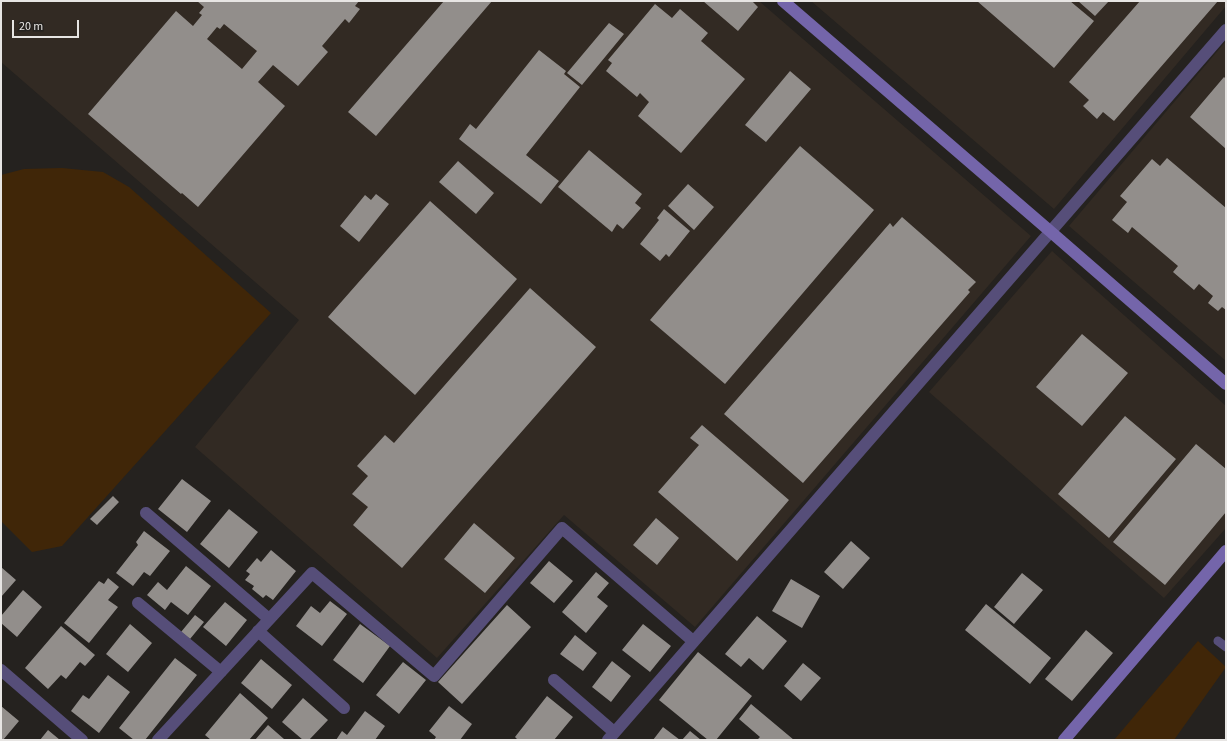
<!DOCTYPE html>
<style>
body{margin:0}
#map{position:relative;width:1227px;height:741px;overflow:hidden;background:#25221f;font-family:"Source Sans 3",sans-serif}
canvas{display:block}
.frame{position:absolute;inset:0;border:2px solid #e7e5e3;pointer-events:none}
.scale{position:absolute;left:12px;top:20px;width:67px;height:18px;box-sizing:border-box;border:2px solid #e7e5e3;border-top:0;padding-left:5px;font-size:12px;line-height:14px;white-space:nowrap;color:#e7e5e3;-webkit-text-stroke:3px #25221f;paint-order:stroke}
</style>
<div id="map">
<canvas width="1227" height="741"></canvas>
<div class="frame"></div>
<div class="scale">20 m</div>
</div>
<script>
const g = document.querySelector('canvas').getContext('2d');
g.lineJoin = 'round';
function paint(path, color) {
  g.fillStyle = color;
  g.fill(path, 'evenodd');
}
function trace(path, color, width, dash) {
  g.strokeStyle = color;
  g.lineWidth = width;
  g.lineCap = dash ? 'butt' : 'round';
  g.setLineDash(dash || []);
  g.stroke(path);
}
paint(new Path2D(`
 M 1,1 L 759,1 L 1031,236 L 695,627 L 564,515 L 437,658 L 195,447 L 299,320 L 1,62 Z
 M 811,1 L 1226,1 L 1226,6 L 1054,209 Z
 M 1226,41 L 1226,361 L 1069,226 Z
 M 1052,251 L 1226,406 L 1226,528 L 1164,598 L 929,392 Z`), '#322a23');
paint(new Path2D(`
 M 62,168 L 103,172 L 129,187 L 271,313 L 62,546 L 32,552 L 1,521 L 1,175 L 24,169 Z
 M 1198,641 L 1226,667 L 1174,740 L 1114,740 Z`), '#402608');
paint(new Path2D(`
 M 197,1 L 359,1 L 355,6 L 360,9 L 349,23 L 345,19 L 322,46 L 328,52 L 298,86 L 273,65 L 258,82 L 285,106 L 198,207 L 182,193 L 181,194 L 88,114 L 176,11 L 193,26 L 202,15 L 199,13 L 204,7 ZM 224,24 L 257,51 L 242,69 L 207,39 L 217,27 L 220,29 Z
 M 444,1 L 492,1 L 376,136 L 348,112 Z
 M 703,1 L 752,1 L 758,7 L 738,31 Z
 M 977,1 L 1070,1 L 1094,21 L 1054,68 Z
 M 1078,1 L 1109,1 L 1095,16 Z
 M 1140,1 L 1218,1 L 1114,121 L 1103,112 L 1097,119 L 1083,106 L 1089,100 L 1069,82 Z
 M 655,4 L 672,18 L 680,9 L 708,33 L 701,41 L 745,79 L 681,153 L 638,116 L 649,102 L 640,93 L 637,97 L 606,71 L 612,63 L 608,60 Z
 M 609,23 L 624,34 L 582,85 L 567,73 Z
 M 539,50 L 566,71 L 564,74 L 580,87 L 526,155 L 559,181 L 541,204 L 459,139 L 470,124 L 476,129 Z
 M 790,71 L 811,89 L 766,142 L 745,125 Z
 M 1224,77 L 1226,79 L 1226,149 L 1190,117 Z
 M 800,146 L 874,210 L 725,384 L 650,320 Z
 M 589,150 L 642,194 L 635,203 L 641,208 L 623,229 L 617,224 L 612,232 L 558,187 Z
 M 1167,158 L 1226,208 L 1226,310 L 1222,307 L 1218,311 L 1208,303 L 1213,296 L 1199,284 L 1194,290 L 1173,272 L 1178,266 L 1132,227 L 1128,233 L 1112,220 L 1127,202 L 1120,196 L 1152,159 L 1160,166 Z
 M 458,161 L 494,193 L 476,214 L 439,182 Z
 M 688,184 L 714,207 L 694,230 L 668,206 Z
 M 376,194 L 389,204 L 359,242 L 340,226 L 365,195 L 371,200 Z
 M 430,201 L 517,279 L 415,395 L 328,317 Z
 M 664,209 L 690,231 L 669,257 L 666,254 L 660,261 L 640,244 L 659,220 L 657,218 Z
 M 902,217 L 976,282 L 968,290 L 970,292 L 803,483 L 724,414 L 890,223 L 893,227 Z
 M 530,288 L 596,347 L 402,568 L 353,525 L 368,507 L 352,494 L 368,476 L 357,466 L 385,435 L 394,443 Z
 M 1082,334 L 1128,373 L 1082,426 L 1036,387 Z
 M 1125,416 L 1176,459 L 1109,538 L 1058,494 Z
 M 702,425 L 789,500 L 737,561 L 658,492 L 699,445 L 690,438 Z
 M 1196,444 L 1226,469 L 1226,512 L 1165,585 L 1113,542 Z
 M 182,479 L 211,501 L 187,532 L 158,509 Z
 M 113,496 L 119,502 L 97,525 L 90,519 Z
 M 229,509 L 258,532 L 229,568 L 200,544 Z
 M 656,518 L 679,538 L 657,565 L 633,545 Z
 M 474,523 L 515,558 L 485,593 L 444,559 Z
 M 144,531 L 170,551 L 150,576 L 144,572 L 133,586 L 116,573 L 138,545 L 136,542 Z
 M 851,541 L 870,558 L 843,589 L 824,572 Z
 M 271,550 L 296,571 L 273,600 L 266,595 L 263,598 L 252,589 L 254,586 L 245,580 L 250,574 L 246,571 L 257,558 L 261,562 Z
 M 549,561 L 573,581 L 554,603 L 530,583 Z
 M 186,566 L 211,586 L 188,615 L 171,602 L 165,610 L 147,595 L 158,582 L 167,590 Z
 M 1,567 L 16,580 L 1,597 Z
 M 596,572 L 609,583 L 597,597 L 608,606 L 586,633 L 562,612 Z
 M 1022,573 L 1043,590 L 1014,624 L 994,607 Z
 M 108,578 L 119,587 L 108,600 L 118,607 L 89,643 L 64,623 L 99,581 L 104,584 Z
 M 791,579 L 820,596 L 802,628 L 772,611 Z
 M 23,590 L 42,607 L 17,637 L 1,623 L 1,616 Z
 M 330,601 L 347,614 L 322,646 L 296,626 L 311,606 L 320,613 Z
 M 225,602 L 247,620 L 226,646 L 203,627 Z
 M 986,604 L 1051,658 L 1030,684 L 965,630 Z
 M 507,605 L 531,627 L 462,704 L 438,682 Z
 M 195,615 L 204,622 L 190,639 L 181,632 Z
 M 757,616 L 787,641 L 763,670 L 749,658 L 741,667 L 725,654 Z
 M 130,624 L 152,643 L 128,672 L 106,654 Z
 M 360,624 L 390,646 L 363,683 L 333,660 Z
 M 643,624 L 671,646 L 650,672 L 622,650 Z
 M 61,626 L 95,655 L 85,666 L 80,662 L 66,679 L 61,675 L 48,689 L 25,668 Z
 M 1086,630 L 1113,653 L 1072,701 L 1045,679 Z
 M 575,635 L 597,653 L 583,671 L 560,654 Z
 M 698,652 L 752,696 L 716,740 L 708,740 L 659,700 Z
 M 175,658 L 197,675 L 145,740 L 134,740 L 119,728 Z
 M 261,659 L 292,685 L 272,709 L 241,683 Z
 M 612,661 L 631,676 L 611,702 L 592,687 Z
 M 403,662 L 426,680 L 399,714 L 376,695 Z
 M 803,663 L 821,678 L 801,701 L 784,686 Z
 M 108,675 L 130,692 L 99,733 L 71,711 L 83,695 L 89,699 Z
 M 240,693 L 268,718 L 249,740 L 211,740 L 205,735 Z
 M 547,696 L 573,717 L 554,740 L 518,740 L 515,737 Z
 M 303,698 L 328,720 L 309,740 L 303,740 L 282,722 Z
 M 751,704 L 794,740 L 757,740 L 760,737 L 739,719 Z
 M 1,706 L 19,721 L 3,740 L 1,740 Z
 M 449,706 L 472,724 L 460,740 L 434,740 L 436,737 L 429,731 Z
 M 365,711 L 385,726 L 375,740 L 336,740 L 342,731 L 347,735 Z
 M 268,725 L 284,739 L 283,740 L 255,740 Z
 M 663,727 L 680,740 L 653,740 Z
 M 48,730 L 60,740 L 40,740 Z
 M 690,731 L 701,740 L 682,740 Z`), '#928e8b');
trace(new Path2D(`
 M 1218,641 L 1226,647`), '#564e79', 9);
trace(new Path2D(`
 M 146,513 L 269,619
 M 138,603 L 221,672
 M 258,631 L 344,708
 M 1,670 L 82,740
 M 554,680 L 614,732
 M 158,740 L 312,573 L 434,676 L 562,528 L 693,641
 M 608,740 L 1226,30`), '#564e79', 12);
trace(new Path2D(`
 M 783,1 L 1051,232 L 1226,384
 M 1064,740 L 1226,551`), '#7465aa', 12);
</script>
